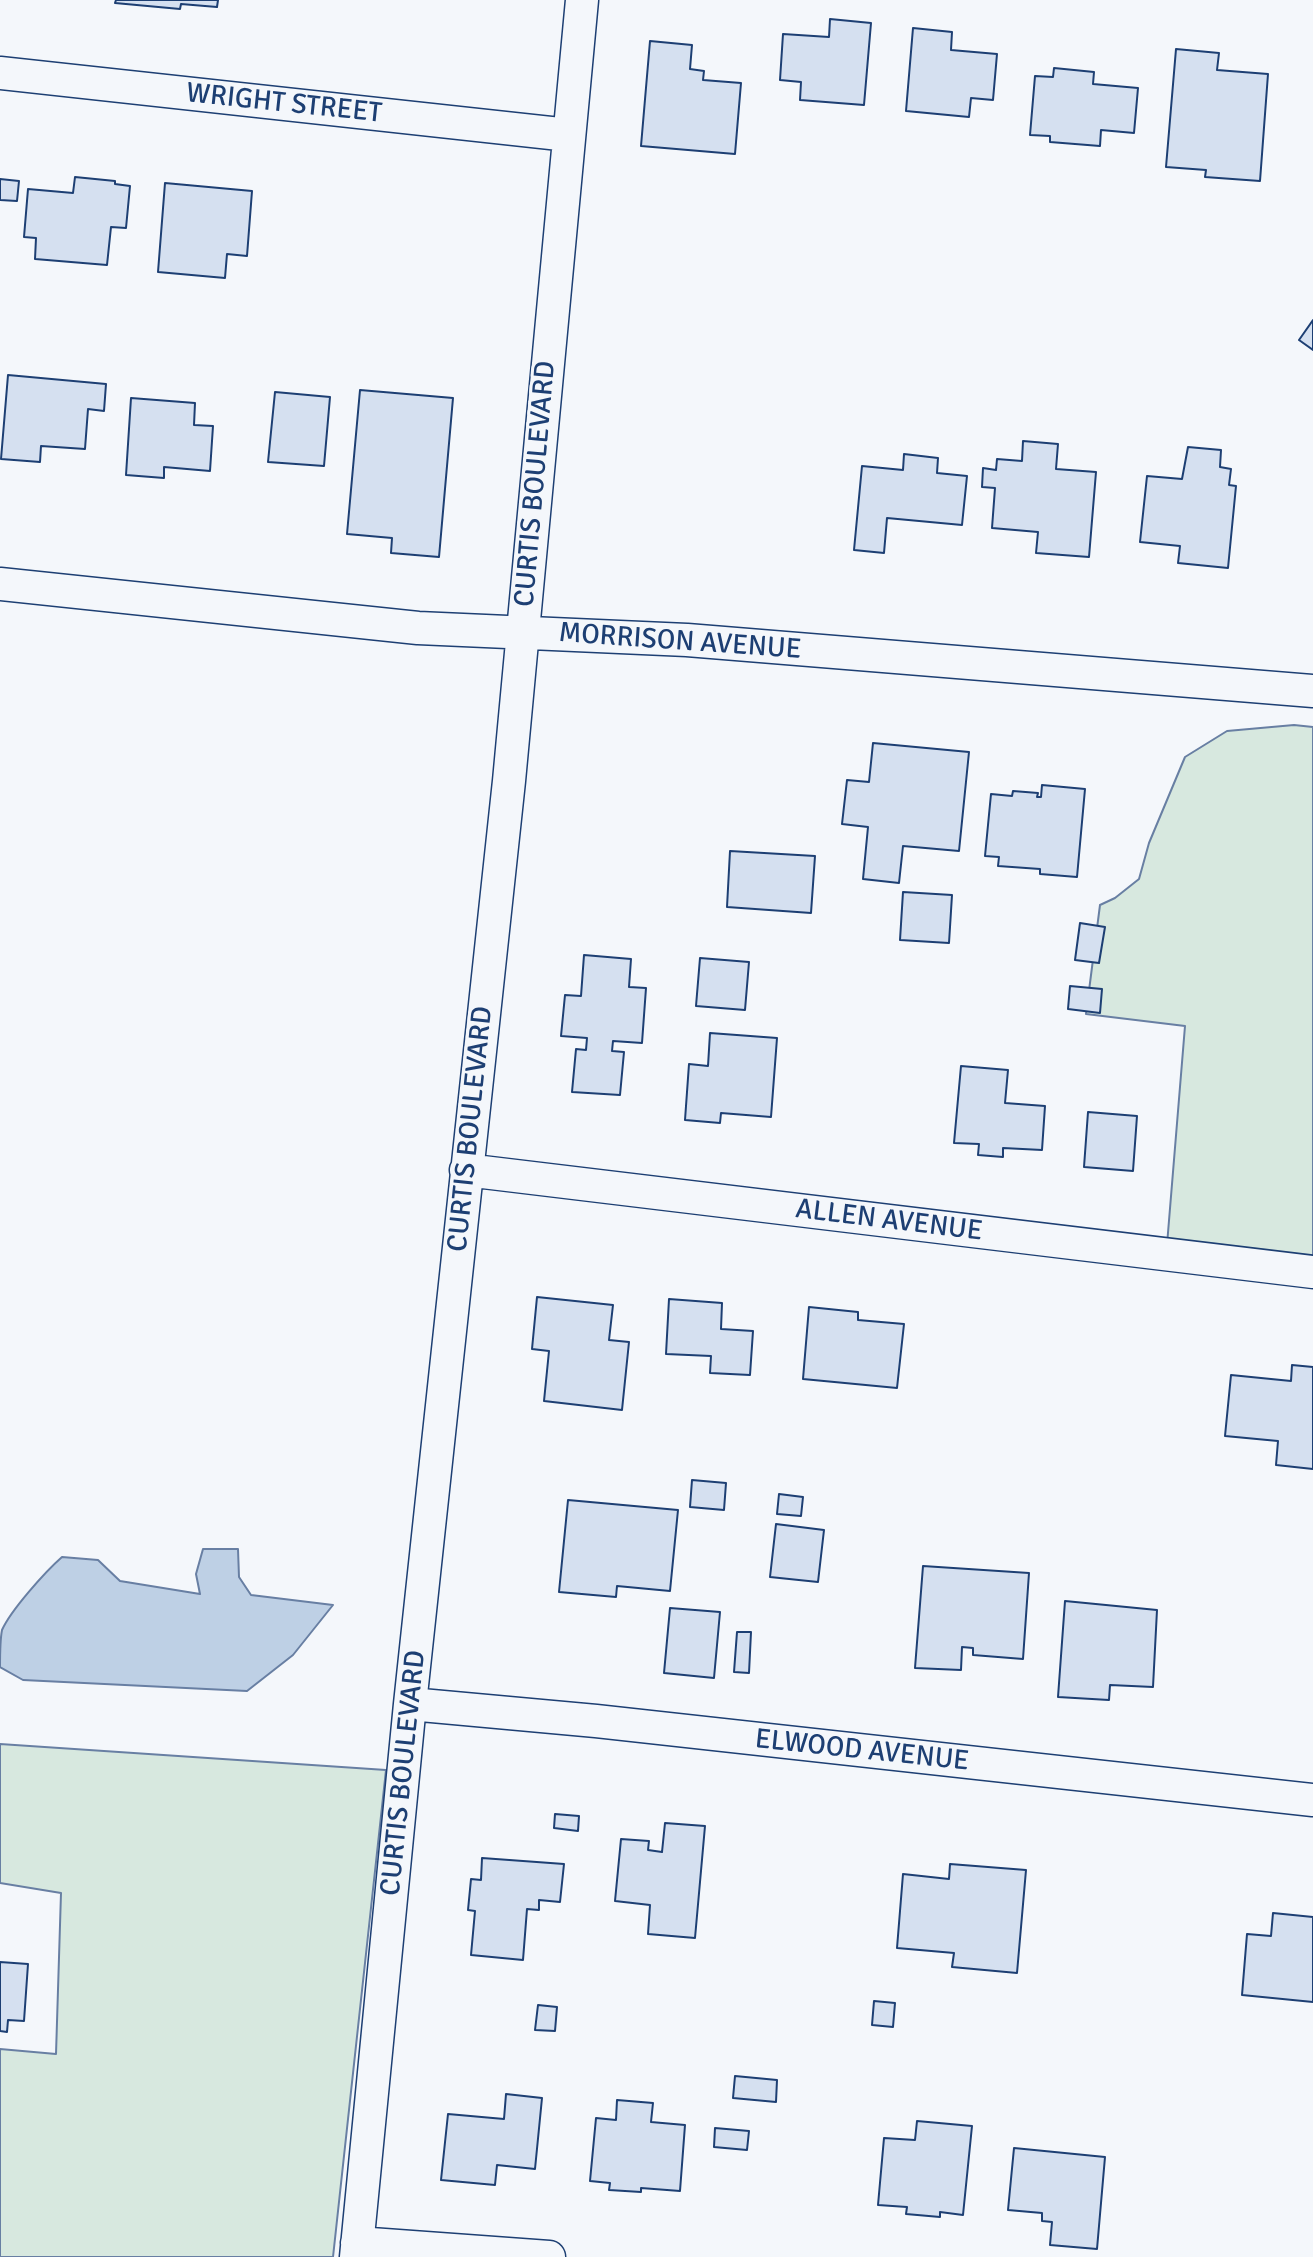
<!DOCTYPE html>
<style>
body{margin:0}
canvas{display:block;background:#f4f7fb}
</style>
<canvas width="1313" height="2257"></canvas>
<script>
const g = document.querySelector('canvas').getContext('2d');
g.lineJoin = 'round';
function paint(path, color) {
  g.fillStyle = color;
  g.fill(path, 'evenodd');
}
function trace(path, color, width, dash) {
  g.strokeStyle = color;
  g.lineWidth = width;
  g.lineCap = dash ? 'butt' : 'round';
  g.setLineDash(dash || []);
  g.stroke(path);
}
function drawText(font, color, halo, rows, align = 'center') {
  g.font = font + ' Signika,sans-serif';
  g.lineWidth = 6;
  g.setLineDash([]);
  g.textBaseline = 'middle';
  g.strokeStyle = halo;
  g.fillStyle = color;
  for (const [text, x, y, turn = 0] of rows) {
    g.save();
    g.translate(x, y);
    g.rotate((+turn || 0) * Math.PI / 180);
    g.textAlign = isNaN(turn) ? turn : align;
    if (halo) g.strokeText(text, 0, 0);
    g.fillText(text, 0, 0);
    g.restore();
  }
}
const green = new Path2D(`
 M 1294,725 L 1313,727 L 1313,1280 L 1166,1257 L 1185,1026 L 1086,1014 L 1100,905 L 1115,898 L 1139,879 L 1149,843 L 1185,757 L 1227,731 Z
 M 0,1744 L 386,1770 L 333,2257 L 0,2257 L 0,2049 L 56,2054 L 61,1893 L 0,1883 Z`);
paint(green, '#d7e8df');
trace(green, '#687fa3', 2);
const water = new Path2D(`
 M 203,1549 L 238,1549 L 239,1577 L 251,1595 L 333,1605 L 293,1655 L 247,1691 L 23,1680 L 0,1667 C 0,1656 0,1640 2,1630 C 11,1610 45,1572 62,1557 L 98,1560 L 120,1581 L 200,1594 L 196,1574 Z`);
paint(water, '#bed0e5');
trace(water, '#687fa3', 2);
const building = new Path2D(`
 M 116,0 L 218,0 L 217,7 L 181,4 L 180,9 L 115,3 Z
 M 830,19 L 871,23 L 864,105 L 800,100 L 801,82 L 780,80 L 783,34 L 829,37 Z
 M 913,28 L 952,32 L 951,50 L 997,54 L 993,100 L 971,98 L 969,117 L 906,111 Z
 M 650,41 L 692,45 L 690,69 L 704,71 L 703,80 L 741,83 L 735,154 L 641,146 Z
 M 1176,49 L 1219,53 L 1217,70 L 1268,74 L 1260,181 L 1205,177 L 1206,170 L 1166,167 Z
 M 1054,68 L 1094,72 L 1093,84 L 1138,88 L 1134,133 L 1101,130 L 1100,146 L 1050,142 L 1050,136 L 1030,135 L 1035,76 L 1053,77 Z
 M 75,177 L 115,181 L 115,184 L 130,186 L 126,228 L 111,227 L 107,265 L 35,259 L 36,238 L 24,237 L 28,189 L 73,193 Z
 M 0,179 L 19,181 L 17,201 L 0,200 Z
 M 165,183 L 252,191 L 247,256 L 227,254 L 225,278 L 158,272 Z
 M 1313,320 L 1313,350 L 1299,340 Z
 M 8,375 L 106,384 L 104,411 L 88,409 L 85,449 L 41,446 L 40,462 L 1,459 Z
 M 360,390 L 453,398 L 439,557 L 391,553 L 392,538 L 347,534 Z
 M 275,392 L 330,397 L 324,466 L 268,462 Z
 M 131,398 L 195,403 L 194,425 L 213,426 L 210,471 L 164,467 L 164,478 L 126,475 Z
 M 1023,441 L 1058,444 L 1056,469 L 1096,472 L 1089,557 L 1036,553 L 1038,532 L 992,528 L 995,488 L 982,487 L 983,468 L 996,470 L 997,459 L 1022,461 Z
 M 1188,447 L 1221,450 L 1220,467 L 1231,469 L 1229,485 L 1236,486 L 1228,568 L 1178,563 L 1180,546 L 1140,542 L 1147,476 L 1182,479 Z
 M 904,454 L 938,458 L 937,473 L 967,476 L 962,525 L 887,518 L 884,553 L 854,550 L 862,466 L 903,470 Z
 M 873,743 L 969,752 L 959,851 L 903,846 L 899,883 L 863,879 L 868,827 L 842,824 L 847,780 L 869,782 Z
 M 1042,785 L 1085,789 L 1077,877 L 1040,874 L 1040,869 L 998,866 L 999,857 L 985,856 L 991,794 L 1012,796 L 1013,791 L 1038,793 L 1037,797 L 1041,797 Z
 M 730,851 L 815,856 L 811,913 L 727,907 Z
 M 903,892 L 952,895 L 949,943 L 900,940 Z
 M 1080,923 L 1105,927 L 1099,963 L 1075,960 Z
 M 584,955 L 631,959 L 629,987 L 646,988 L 642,1043 L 613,1041 L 612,1051 L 624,1052 L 620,1095 L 572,1092 L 576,1049 L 586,1050 L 587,1038 L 561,1036 L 565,995 L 581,996 Z
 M 700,958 L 749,962 L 745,1010 L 696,1006 Z
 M 1070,986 L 1102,989 L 1100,1013 L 1068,1009 Z
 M 710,1033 L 777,1038 L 771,1117 L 721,1113 L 720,1123 L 685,1120 L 689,1064 L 708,1066 Z
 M 961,1066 L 1008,1070 L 1005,1103 L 1045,1106 L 1042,1150 L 1003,1148 L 1003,1157 L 978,1155 L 979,1144 L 954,1143 Z
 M 1088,1112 L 1137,1116 L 1133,1171 L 1084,1167 Z
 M 537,1297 L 613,1305 L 609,1340 L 629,1342 L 622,1410 L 544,1401 L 549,1351 L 532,1349 Z
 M 669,1299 L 722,1303 L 721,1329 L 753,1331 L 750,1375 L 710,1373 L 711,1356 L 666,1354 Z
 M 809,1307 L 858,1312 L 858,1320 L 904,1324 L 897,1388 L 803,1379 Z
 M 1292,1365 L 1313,1367 L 1313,1469 L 1276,1465 L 1278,1441 L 1225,1436 L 1231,1375 L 1291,1381 Z
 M 692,1480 L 726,1483 L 724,1510 L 690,1507 Z
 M 779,1494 L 803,1497 L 801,1516 L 777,1514 Z
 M 568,1500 L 678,1510 L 670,1591 L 617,1586 L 616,1597 L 559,1592 Z
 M 776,1524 L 824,1530 L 818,1582 L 770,1577 Z
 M 923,1566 L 1029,1573 L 1023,1659 L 973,1655 L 973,1648 L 962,1647 L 961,1670 L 915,1668 Z
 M 1065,1601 L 1157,1610 L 1153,1687 L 1110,1685 L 1109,1700 L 1058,1697 Z
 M 670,1608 L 720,1612 L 714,1678 L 664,1673 Z
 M 737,1632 L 751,1632 L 749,1673 L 734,1672 Z
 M 555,1814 L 579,1816 L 578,1831 L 554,1828 Z
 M 665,1823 L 705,1826 L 695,1938 L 648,1934 L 650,1905 L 615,1901 L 621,1839 L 649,1841 L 648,1850 L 662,1852 Z
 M 482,1858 L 564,1864 L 560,1902 L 539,1900 L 539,1910 L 527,1909 L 523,1960 L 471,1955 L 475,1911 L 468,1910 L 471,1879 L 481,1880 Z
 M 950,1864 L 1026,1870 L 1017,1973 L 952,1967 L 954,1953 L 897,1948 L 903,1874 L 949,1879 Z
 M 1273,1913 L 1313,1917 L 1313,2002 L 1242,1995 L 1247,1934 L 1271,1936 Z
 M 0,1962 L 28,1964 L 24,2021 L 8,2020 L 7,2032 L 0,2031 Z
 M 874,2001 L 895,2003 L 893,2027 L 872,2025 Z
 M 538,2005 L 557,2007 L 555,2031 L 535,2030 Z
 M 735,2076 L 777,2080 L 776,2102 L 733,2098 Z
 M 506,2094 L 542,2098 L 535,2169 L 497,2165 L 495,2185 L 441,2180 L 448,2114 L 504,2119 Z
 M 617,2100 L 653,2103 L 651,2122 L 685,2125 L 680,2191 L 641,2188 L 641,2192 L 609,2190 L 610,2183 L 590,2181 L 596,2118 L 616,2120 Z
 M 917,2121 L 972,2126 L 963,2215 L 940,2212 L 940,2217 L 906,2214 L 907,2207 L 878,2205 L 884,2138 L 915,2140 Z
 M 715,2128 L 749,2131 L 747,2150 L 714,2147 Z
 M 1014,2148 L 1105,2157 L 1097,2249 L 1050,2245 L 1052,2222 L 1042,2221 L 1042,2213 L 1008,2210 Z`);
paint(building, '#d5e0f0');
trace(building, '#1d3f73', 2);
const street = new Path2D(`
 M 0,73 L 569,135
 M 0,584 L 418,628 L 687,640 L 1313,691
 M 466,1170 L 1313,1272
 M 410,1704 L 596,1721 L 1313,1800
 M 357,2243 L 549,2257
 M 356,2257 L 410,1704 L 509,781 L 582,0`);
trace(street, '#1d3f73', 35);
trace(street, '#f4f7fb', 32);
drawText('28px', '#1d3f73', '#f4f7fb', [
 ["WRIGHT STREET",284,104,6],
 ["CURTIS BOULEVARD",536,484,-85],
 ["MORRISON AVENUE",680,642,4],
 ["CURTIS BOULEVARD",471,1129,-84],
 ["ALLEN AVENUE",889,1221,7],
 ["ELWOOD AVENUE",862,1751,6],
 ["CURTIS BOULEVARD",404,1773,-84]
]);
</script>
